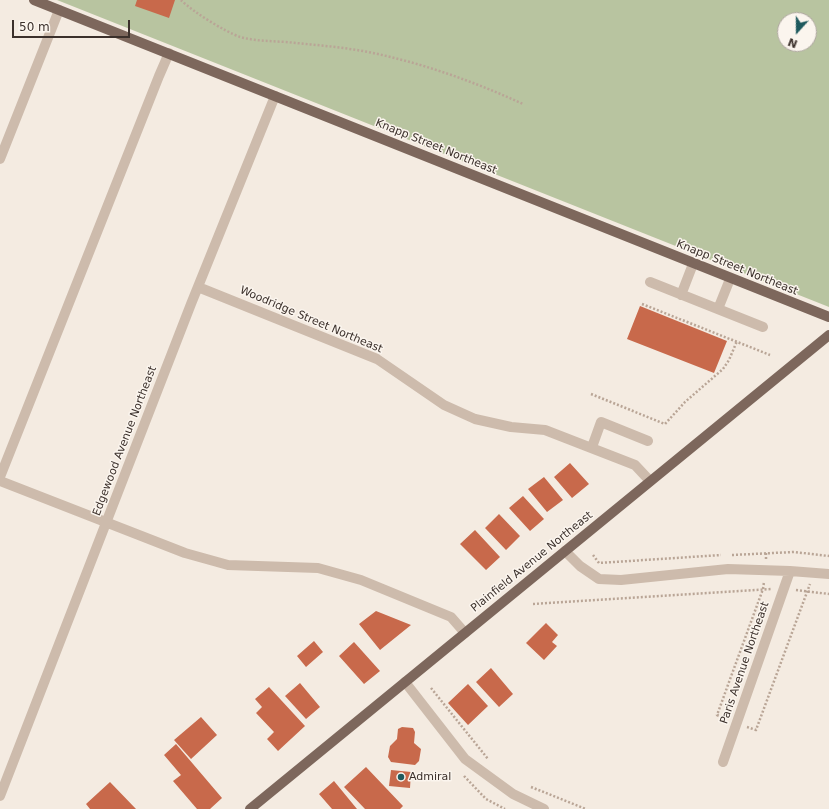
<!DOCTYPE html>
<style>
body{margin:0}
#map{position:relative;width:829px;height:809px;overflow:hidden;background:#f4ebe1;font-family:"DejaVu Sans",sans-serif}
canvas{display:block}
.north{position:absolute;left:777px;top:12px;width:40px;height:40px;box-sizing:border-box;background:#fbf5ee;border:1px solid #aea6a0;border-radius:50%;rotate:201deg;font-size:11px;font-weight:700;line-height:16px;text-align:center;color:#3b302b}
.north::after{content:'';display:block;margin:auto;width:14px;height:18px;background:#1f5a5e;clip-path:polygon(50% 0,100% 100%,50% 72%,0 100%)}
.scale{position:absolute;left:12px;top:20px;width:118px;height:18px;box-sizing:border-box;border:2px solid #3b302b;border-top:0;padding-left:5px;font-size:12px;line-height:14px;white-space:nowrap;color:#3b302b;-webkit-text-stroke:3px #fbf5ee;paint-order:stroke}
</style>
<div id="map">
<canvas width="829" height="809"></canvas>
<div class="north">N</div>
<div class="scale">50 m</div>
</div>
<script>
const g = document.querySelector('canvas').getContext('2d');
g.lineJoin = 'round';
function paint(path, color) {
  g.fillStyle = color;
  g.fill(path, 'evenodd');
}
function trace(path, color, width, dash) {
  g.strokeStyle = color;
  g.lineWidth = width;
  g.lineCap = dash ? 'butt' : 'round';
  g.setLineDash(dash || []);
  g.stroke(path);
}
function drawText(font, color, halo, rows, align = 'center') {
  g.font = font + ' "DejaVu Sans",sans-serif';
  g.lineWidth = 3;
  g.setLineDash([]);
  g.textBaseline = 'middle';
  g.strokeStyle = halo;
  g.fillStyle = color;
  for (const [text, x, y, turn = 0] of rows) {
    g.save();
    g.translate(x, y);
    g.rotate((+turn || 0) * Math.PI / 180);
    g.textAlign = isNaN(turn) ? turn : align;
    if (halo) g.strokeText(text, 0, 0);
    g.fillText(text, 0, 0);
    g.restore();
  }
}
paint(new Path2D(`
 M 57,0 L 829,0 L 829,307 ZM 785,20 L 809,20 L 809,44 L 785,44 Z`), '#b8c4a0');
paint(new Path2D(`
 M 137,0 L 175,0 L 169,18 L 135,6 Z
 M 640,306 L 727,341 L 714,373 L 627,339 Z
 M 570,463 L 589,484 L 572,498 L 554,477 Z
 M 544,477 L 563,500 L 547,512 L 528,489 Z
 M 523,496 L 544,519 L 530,531 L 509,508 Z
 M 499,514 L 520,536 L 506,550 L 485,528 Z
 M 475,530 L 500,557 L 486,570 L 460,544 Z
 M 376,611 L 411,625 L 380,650 L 359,624 Z
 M 546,623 L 558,635 L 552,642 L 557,646 L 544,660 L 526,643 Z
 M 314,641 L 323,652 L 306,667 L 297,656 Z
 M 354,642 L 380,671 L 364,684 L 339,656 Z
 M 491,668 L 513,694 L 499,707 L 476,682 Z
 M 300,683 L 320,707 L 306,719 L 285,696 Z
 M 468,684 L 488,706 L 468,725 L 448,703 Z
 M 269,687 L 305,726 L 278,751 L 267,739 L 274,732 L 256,713 L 262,707 L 255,699 Z
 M 201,717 L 217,735 L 191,759 L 174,740 Z
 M 402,727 L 413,728 L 415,732 L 414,743 L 421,749 L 419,761 L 415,765 L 391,762 L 388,757 L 390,746 L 397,739 L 398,729 Z
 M 176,744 L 222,798 L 210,809 L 197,809 L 173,781 L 181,775 L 164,755 Z
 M 366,767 L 403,806 L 400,809 L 365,809 L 344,787 Z
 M 391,770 L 411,772 L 410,788 L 389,786 Z
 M 334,781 L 357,809 L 332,809 L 319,794 Z
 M 110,782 L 136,809 L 90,809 L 86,804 Z`), '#c8694b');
trace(new Path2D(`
 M 181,0 C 193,12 224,31 240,37 C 255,41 270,41 286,42 C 315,45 344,47 373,53 C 425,64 475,82 523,104
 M 642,304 L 770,355
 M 591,394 L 665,424 L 685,402 L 723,369 L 729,360 L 737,341
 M 593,555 L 599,563 L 721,555
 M 732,555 L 794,552 L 829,556
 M 766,559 L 766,553
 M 796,590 L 829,594
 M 533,604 L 771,589
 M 431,688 L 488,759
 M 726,719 L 717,715 L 763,589 L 764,582
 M 747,727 L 756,730 L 810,584
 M 464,776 L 486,799 L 505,809
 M 531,787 L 586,809`), '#b9a596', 2.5, [2, 2]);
trace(new Path2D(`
 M 0,159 L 59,10
 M 650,282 L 763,327
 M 198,287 L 377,359 L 444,405 L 475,419 L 511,427 L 545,430 L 635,465 L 650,481
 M 681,295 L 693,264
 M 718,309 L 730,279
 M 592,447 L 601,422 L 648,441
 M 0,477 L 159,76 L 169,53
 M 0,481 L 185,553 L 228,565 L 318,568 L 361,580 L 451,617 L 465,633
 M 565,551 L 580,566 L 599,579 L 621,580 L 728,569 L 790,571 L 829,574
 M 405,682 L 465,759 L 513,794 L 544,809
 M 723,762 L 790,571
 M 0,796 L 191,304 L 275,96`), '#cdbbac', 10);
trace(new Path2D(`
 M 34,0 L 829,317
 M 250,809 L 829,335`), '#7d675c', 10);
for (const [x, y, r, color] of [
 [401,777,4,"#1f5a5e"]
]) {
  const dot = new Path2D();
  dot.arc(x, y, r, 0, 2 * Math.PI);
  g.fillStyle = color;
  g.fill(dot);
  trace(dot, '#fbf5ee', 1.5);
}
drawText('11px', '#3b302b', '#fbf5ee', [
 ["Knapp Street Northeast",436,147,22],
 ["Knapp Street Northeast",737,268,22],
 ["Woodridge Street Northeast",311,320,23],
 ["Edgewood Avenue Northeast",125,441,-69],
 ["Plainfield Avenue Northeast",532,562,-39],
 ["Paris Avenue Northeast",745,663,-71]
]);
drawText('11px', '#3b302b', '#fbf5ee', [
 ["Admiral",409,777]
], 'left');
</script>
